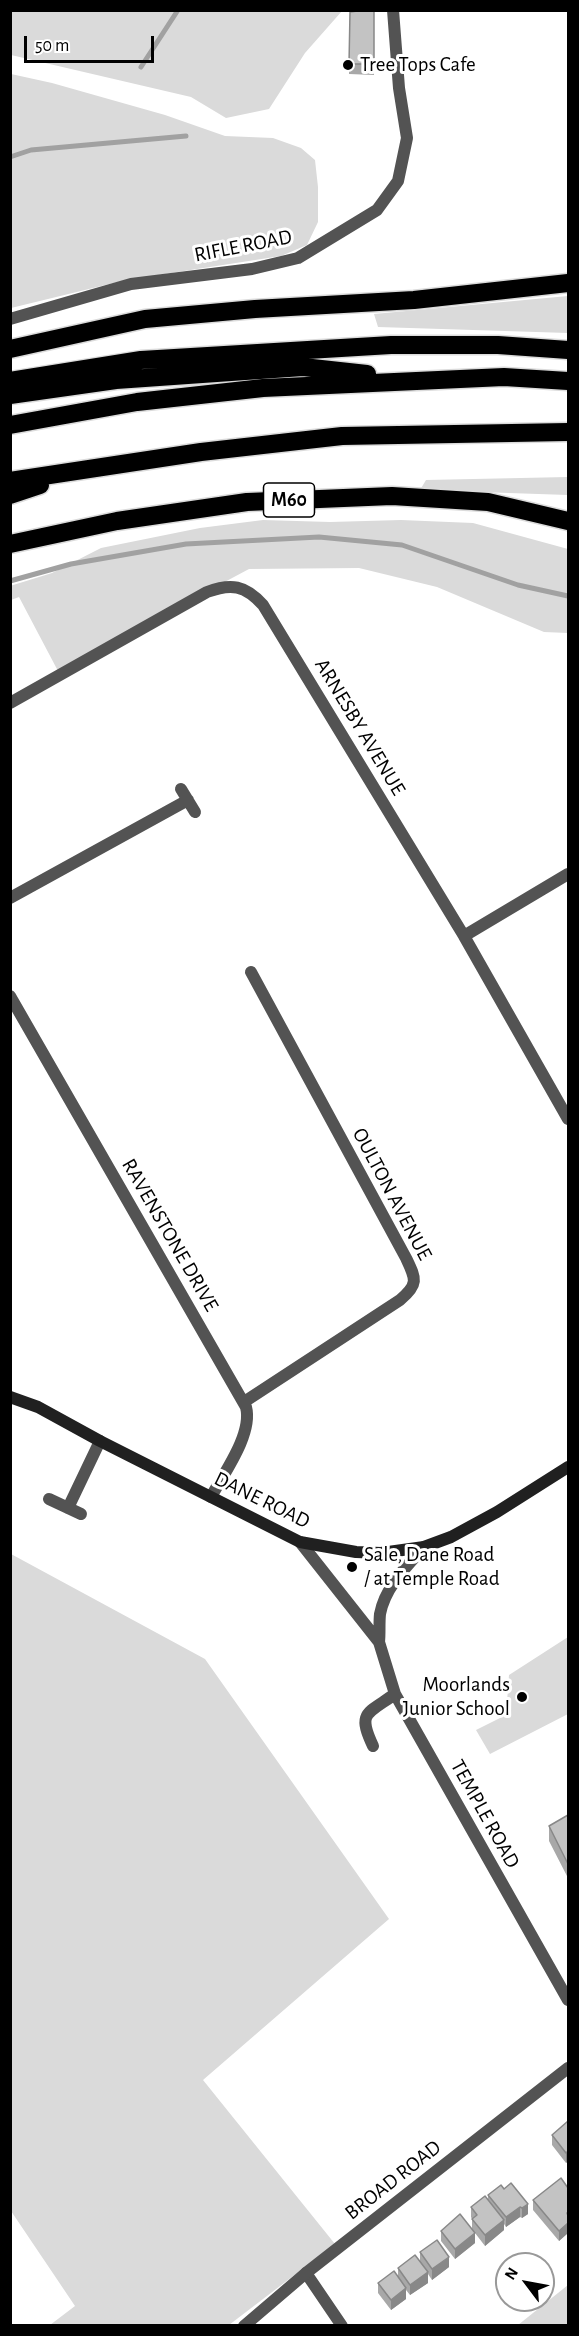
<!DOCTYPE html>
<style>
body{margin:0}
#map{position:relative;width:579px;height:2336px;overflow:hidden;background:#fff;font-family:"Alegreya Sans",sans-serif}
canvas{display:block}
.frame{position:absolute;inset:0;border:12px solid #000;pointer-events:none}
.north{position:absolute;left:495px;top:2252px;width:60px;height:60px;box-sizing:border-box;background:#fff;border:2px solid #999;border-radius:50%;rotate:302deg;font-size:16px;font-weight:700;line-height:24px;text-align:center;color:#000}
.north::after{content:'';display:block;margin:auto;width:21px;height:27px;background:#000;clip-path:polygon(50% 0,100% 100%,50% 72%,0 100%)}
.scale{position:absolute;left:24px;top:36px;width:130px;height:27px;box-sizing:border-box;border:3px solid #000;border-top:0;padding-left:8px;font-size:18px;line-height:21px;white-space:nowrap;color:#000;-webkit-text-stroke:4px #fff;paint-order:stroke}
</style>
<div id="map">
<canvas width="579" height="2336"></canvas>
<div class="frame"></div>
<div class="north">N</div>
<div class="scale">50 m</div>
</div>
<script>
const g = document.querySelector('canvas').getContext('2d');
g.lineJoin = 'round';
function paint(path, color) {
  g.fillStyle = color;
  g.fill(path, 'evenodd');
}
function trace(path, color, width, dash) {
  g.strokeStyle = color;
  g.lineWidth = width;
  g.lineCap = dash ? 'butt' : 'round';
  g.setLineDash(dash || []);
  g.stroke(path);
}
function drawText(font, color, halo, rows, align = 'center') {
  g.font = font + ' "Alegreya Sans",sans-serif';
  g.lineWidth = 6;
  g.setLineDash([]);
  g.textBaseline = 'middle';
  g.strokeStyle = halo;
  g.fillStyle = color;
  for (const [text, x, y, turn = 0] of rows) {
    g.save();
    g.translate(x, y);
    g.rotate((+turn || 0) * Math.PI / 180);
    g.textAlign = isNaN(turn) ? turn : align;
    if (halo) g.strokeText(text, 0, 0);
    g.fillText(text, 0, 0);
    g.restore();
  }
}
paint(new Path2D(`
 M 10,11 L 11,10 L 342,11 L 305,53 L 269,109 L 226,118 L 191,97 L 11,55 Z
 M 11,74 L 52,83 L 165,115 L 225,136 L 273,138 L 301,148 L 315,160 L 318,187 L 318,222 L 307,245 L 281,256 L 126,280 L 11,308 Z
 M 568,296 L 568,333 L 378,327 L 374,314 Z
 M 568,477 L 568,495 L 420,490 L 426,480 Z
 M 263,520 L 330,522 L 401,520 L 473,523 L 568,549 L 568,633 L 544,632 L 437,587 L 359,568 L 249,569 L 58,671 L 19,597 L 11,600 L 10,586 L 52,573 L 101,548 L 200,528 Z
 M 11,1554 L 205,1659 L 389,1919 L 203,2080 L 335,2244 L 229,2325 L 50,2325 L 75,2306 L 11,2211 Z
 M 568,1637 L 568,1714 L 490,1754 L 476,1730 L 502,1717 L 507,1702 L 509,1675 Z
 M 568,2285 L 568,2325 L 518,2325 Z`), '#dadada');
trace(new Path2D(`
 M 141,67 L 178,10
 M 10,157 L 31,150 L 186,136
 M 10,581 L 71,564 L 186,544 L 319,537 L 402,545 L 518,585 L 568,596`), '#a1a1a1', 5);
const motorway = new Path2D(`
 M 10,349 L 145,319 L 255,309 L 414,300 L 568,283
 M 10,381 L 141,360 L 391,345 L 498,345 L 568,350
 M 10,395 L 116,380 L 303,367 L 367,374
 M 10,425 L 137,402 L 263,388 L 504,377 L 568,381
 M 10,481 L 201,452 L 342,436 L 568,432
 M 10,495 L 40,485
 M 10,544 L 117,521 L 247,502 L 392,496 L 488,502 L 568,521`);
trace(motorway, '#dbdbdb', 21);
trace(new Path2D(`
 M 10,319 L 131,284 L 252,269 L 298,258 L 377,210 L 398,181 L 407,138 L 399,88 L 393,10
 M 10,703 L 207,592 C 231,583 245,585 263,605 L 464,936 L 568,1119
 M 181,789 L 195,812
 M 10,898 L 188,800
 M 464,936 L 568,874
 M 10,996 L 246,1407 C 253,1434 224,1473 211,1497
 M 244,1402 L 400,1300 C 419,1284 416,1279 406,1258 L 251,972
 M 49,1499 L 81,1514
 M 68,1508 L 100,1441
 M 300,1542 L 379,1642 L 395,1694 L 568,2000
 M 379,1642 C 380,1633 379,1623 380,1614 C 385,1587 407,1566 424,1547
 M 373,1746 C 357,1712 367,1714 395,1694
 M 306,2273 L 342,2326`), '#535353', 12);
trace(new Path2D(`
 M 244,2326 L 306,2273 L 568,2068`), '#535353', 12);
trace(new Path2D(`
 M 10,1397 L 38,1407 L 100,1441 L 300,1542 L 356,1552 L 381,1553 L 424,1547 L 451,1537 L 497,1512 L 568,1467`), '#202020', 12);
trace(motorway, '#000', 18);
paint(new Path2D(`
 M 374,10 L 374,75 L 349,74 L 350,12 Z
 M 568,1815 L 568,1878 L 549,1841 L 549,1826 Z
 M 568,2121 L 568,2161 L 566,2163 L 552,2145 L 552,2135 Z
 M 501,2185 L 528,2214 L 522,2218 L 520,2217 L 506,2227 L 504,2224 L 504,2230 L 485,2246 L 475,2233 L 475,2243 L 455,2259 L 441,2241 L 441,2231 L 472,2229 L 472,2219 L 471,2217 L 471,2207 L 488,2200 L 488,2195 Z
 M 568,2188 L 568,2233 L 559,2241 L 533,2210 L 533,2200 Z
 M 420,2252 L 449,2267 L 432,2280 L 428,2274 L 428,2283 L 410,2295 L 406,2290 L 406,2299 L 391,2310 L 378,2293 L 378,2283 L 398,2277 L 398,2268 L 420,2261 Z`), '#a8a8a8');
paint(new Path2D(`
 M 568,2151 L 568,2161 L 566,2163 L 566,2153 Z
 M 528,2204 L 528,2214 L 522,2218 L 522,2208 Z
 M 520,2207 L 520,2217 L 506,2227 L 506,2217 Z
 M 504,2220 L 504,2230 L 485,2246 L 485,2235 Z
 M 568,2223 L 568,2233 L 559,2241 L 559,2231 Z
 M 475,2233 L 475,2243 L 455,2259 L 455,2249 Z
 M 449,2257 L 449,2267 L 432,2280 L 432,2269 Z
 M 428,2272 L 428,2283 L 410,2295 L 410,2285 Z
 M 406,2288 L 406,2299 L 391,2310 L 391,2300 Z`), '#888');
const building = new Path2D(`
 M 365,10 L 374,10 L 374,64 L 349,64 L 350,12 Z
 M 568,1815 L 568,1864 L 549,1826 Z
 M 568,2121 L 568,2151 L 566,2153 L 552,2135 Z
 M 561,2178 L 568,2188 L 568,2212 L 567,2213 L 568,2216 L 568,2223 L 559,2231 L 533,2200 Z
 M 511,2183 L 528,2204 L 522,2208 L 520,2207 L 506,2217 L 488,2195 L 501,2185 L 504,2189 Z
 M 485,2196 L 504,2220 L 485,2235 L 472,2219 L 477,2215 L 471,2207 Z
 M 460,2214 L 475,2233 L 455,2249 L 441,2231 Z
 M 437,2240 L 449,2257 L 432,2269 L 420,2252 Z
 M 415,2255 L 428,2272 L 410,2285 L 398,2268 Z
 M 394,2271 L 406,2288 L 391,2300 L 378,2283 Z`);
paint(building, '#c3c3c3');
trace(building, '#888', 1.5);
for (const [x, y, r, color] of [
 [348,65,6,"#000"],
 [352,1567,6,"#000"],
 [522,1697,6,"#000"]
]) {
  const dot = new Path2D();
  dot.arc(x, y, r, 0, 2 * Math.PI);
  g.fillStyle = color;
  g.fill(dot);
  trace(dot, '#fff', 2);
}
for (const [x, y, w] of [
 [289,500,51]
]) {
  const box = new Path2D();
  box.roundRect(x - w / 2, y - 17, w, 34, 4.5);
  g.fillStyle = '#fff';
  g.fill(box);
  trace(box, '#000', 1.5);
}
drawText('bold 20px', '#000', null, [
 ["M60",289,500]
]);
drawText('21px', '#000', '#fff', [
 ["Tree Tops Cafe",360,65],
 ["Sale, Dane Road",364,1555],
 ["/ at Temple Road",364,1579],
 ["Moorlands",510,1685,"right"],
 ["Junior School",510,1709,"right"]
], 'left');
drawText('21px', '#000', '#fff', [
 ["RIFLE ROAD",243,246,-11],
 ["ARNESBY AVENUE",360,727,59],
 ["OULTON AVENUE",392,1194,62],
 ["RAVENSTONE DRIVE",170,1235,60],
 ["DANE ROAD",262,1500,26],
 ["TEMPLE ROAD",485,1814,61],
 ["BROAD ROAD",393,2180,-38]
]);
</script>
